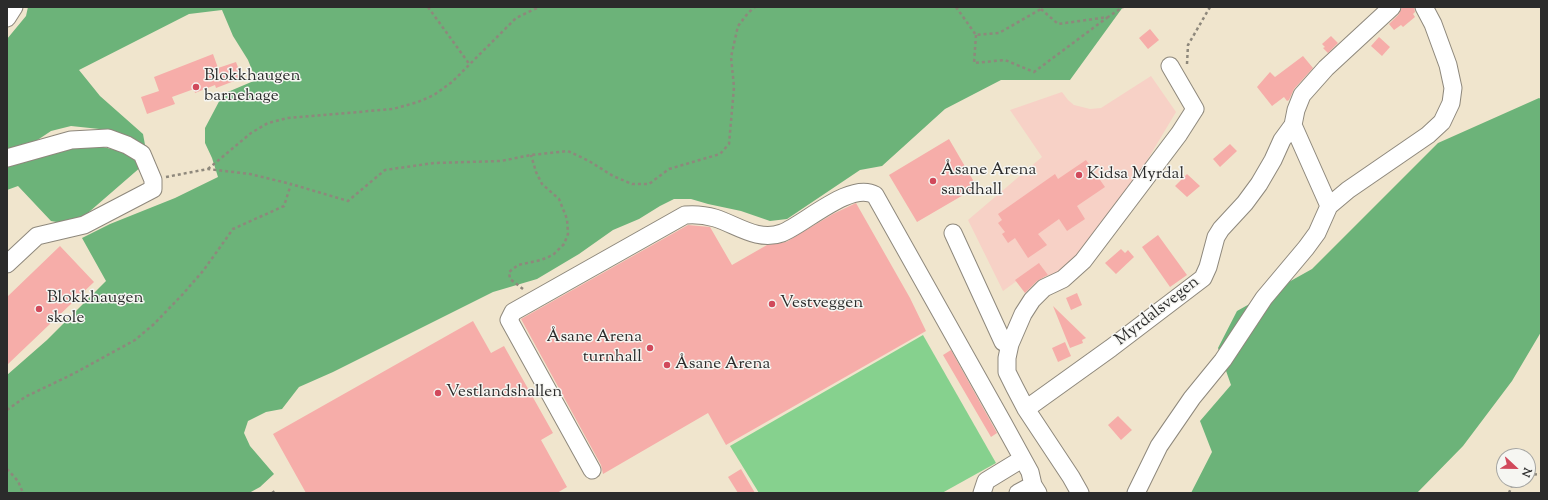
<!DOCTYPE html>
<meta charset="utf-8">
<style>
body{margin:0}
#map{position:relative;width:1548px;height:500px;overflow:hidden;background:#f0e5cd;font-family:"Sorts Mill Goudy",serif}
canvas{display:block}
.frame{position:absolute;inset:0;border:8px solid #2b2b2b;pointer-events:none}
.north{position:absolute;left:1496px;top:448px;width:40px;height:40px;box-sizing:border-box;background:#f6f6f2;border:1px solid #a5a5a2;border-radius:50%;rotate:112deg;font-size:11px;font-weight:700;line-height:16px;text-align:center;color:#2b2b2b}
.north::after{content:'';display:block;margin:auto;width:14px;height:18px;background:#d1495b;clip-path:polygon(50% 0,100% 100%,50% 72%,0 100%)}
</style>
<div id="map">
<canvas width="1548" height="500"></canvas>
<div class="frame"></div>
<div class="north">N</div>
</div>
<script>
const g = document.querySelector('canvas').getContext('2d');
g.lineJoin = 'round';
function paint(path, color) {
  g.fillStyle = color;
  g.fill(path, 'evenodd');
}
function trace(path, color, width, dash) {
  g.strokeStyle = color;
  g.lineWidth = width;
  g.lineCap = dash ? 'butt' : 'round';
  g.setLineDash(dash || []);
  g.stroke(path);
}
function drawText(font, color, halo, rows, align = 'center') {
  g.font = font + ' "Sorts Mill Goudy",serif';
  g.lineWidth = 3;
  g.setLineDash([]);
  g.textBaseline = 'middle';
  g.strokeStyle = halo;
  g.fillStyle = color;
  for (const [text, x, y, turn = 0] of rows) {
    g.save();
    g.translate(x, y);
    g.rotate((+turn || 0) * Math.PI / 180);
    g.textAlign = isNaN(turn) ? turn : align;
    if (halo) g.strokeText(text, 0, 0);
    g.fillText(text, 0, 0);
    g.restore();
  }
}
paint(new Path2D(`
 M 1151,76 L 1176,112 L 1127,194 L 1064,273 L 1048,276 L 1040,264 L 1003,291 L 968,220 L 1042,157 L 1010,110 L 1062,92 L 1068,100 L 1074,105 L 1090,109 L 1101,108 Z`), '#f7d1c6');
paint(new Path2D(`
 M 923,335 L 996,463 L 942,493 L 759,493 L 730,446 Z`), '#86d18e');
paint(new Path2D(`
 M 28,7 L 1123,7 L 1070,80 L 1001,80 L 945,109 L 882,166 L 860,170 L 787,219 L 770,221 L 741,211 L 708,204 L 691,199 L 674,199 L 660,206 L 639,219 L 613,230 L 579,254 L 537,279 L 493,292 L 333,372 L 299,387 L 282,409 L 266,412 L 248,421 L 244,433 L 250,446 L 274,474 L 260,487 L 249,493 L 7,493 L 7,375 L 47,340 L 106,281 L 82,238 L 110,224 L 175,198 L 218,177 L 212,158 L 205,143 L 205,128 L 223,94 L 256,80 L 248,60 L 233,36 L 222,10 L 189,14 L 79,70 L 100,96 L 143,134 L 148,161 L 109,130 L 71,126 L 51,131 L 30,145 L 7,152 L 7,39 L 26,16 Z
 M 1539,98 L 1541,99 L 1541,332 L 1512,381 L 1463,446 L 1417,493 L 1191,493 L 1212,452 L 1200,421 L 1231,385 L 1218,348 L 1237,311 L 1312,269 L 1438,143 Z
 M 86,143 L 124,152 L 142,166 L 74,225 L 51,221 L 18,186 L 7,190 L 7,162 Z`), '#6cb379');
paint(new Path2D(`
 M 1402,7 L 1414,7 L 1415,12 L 1413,14 L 1415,17 L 1403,27 L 1401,25 L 1394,30 L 1389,24 L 1399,14 Z
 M 1150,29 L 1159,40 L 1148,49 L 1139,38 Z
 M 1331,36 L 1338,43 L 1328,53 L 1323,48 L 1325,47 L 1322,44 Z
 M 1379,37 L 1390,47 L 1382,56 L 1371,46 Z
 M 213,54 L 218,68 L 236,62 L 242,78 L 216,88 L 215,85 L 195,93 L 194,89 L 172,97 L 175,104 L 147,114 L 141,97 L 159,91 L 154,77 Z
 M 1303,56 L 1313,68 L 1294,89 L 1289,100 L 1287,101 L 1284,97 L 1272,106 L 1257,87 L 1270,72 L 1275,77 Z
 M 949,139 L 977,187 L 917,222 L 889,175 Z
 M 1230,144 L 1237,151 L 1220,167 L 1213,159 Z
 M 1086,160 L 1105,187 L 1077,206 L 1085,219 L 1067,231 L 1059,219 L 1038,234 L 1047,245 L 1028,258 L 1015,238 L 1008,243 L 1002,234 L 1005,232 L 998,223 L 1002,220 L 998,214 L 1055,174 L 1058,179 Z
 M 1187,174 L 1200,186 L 1187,197 L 1175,186 Z
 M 856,203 L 910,298 L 926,331 L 726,445 L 708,413 L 603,474 L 601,465 L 521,319 L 688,225 L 710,227 L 732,265 L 767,245 L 786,242 L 833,214 Z
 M 1158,235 L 1187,275 L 1170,287 L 1142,247 Z
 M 60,246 L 94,282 L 7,365 L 7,297 Z
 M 1121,249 L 1125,253 L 1128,250 L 1134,257 L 1116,274 L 1105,263 Z
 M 1039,263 L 1048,275 L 1037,281 L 1025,293 L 1015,280 Z
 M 1077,293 L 1082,305 L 1071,310 L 1066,298 Z
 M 1053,306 L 1086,338 L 1082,340 L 1083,343 L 1070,348 Z
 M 473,321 L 491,353 L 504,346 L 553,433 L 541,440 L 567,487 L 557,493 L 306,493 L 273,434 Z
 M 1065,342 L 1071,356 L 1058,362 L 1052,348 Z
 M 951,350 L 997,433 L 991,437 L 943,355 Z
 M 1118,416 L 1132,430 L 1121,440 L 1108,425 Z
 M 741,469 L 755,493 L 738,493 L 728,477 Z`), '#f6ada9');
const minor = new Path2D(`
 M 7,18 L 14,7
 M 7,158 L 71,140 L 108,138 L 127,145 L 142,154 L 153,180 L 153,189 L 84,225 L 37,236 L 7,264
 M 1329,206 L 1293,125 L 1296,110 L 1302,95 L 1326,68 L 1392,7
 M 953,233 L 1003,342 L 1010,344
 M 1026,409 L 1111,348 L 1203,278 L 1208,267 L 1216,237 L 1221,229 L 1245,203 L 1259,184 L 1273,160 L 1282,140 L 1293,125
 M 592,470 L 509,320 L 513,312 L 685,215 C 696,214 705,215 715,218 C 737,225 758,242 782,233 C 805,224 850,181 875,195 L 1003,423 L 1030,472 L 1033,485
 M 982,493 L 986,481 L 1022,459
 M 1018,493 L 1033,485 L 1038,493
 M 1080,493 L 1071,477 L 1026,409 L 1015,388 L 1007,372 L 1007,358 L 1010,344 L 1023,314 L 1032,300 L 1044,288 L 1063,279 L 1083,261 L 1179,134 L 1195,109 L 1170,66
 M 1136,493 L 1159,446 L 1192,398 L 1223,360 L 1264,298 L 1306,248 L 1317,233 L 1329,206 L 1348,190 L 1428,135 L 1442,122 L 1451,103 L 1453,88 L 1448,65 L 1433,24 L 1424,7`);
trace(minor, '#8e887c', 19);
trace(new Path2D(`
 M 428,7 L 470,65
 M 956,7 L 976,35 L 999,33 L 1041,9 L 1042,7
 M 1041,9 L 1058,24 L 1108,17 L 1123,7
 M 976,35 L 974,63 L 1005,60 L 1034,72 L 1108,17
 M 1187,64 L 1188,45 L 1210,7
 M 208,169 L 251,133 L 268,123 L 288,118 L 393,109 L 418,102 L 434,95 L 452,82 L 516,18 L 539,7
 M 166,177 L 208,169 L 250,174 L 291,184
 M 523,289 L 510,279 L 509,272 L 518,265 L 541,260 L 553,255 L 564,244 L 568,234 L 567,219 L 559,199 L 542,184 L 536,172 L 531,155
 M 7,410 L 25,397 L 73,374 L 135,340 L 154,324 L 182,295 L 203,271 L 233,229 L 284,206 L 291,184 L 348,201 L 385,170 L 434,163 L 501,161 L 531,155 L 568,151 L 589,161 L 613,176 L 632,184 L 649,184 L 669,169 L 720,154 L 729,144 L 734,87 L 731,57 L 738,26 L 748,13 L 755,7
 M 7,469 L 18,481 L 23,493
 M 1528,475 L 1541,474
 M 272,493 L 275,491
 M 1509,493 L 1514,480`), '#8e887c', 2.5, [3, 3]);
trace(minor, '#fff', 17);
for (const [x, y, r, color] of [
 [196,87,4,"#d1495b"],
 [1079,175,4,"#d1495b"],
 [933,181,4,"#d1495b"],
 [772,304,4,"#d1495b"],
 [39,309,4,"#d1495b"],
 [650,348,4,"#d1495b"],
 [667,365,4,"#d1495b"],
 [438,393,4,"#d1495b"]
]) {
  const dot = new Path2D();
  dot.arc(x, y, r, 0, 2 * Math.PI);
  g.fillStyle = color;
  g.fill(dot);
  trace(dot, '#f6f6f2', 1.5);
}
drawText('17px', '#2b2b2b', '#f6f6f2', [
 ["Blokkhaugen",204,77],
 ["barnehage",204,97],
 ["Åsane Arena",941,171],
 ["sandhall",941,191],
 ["Kidsa Myrdal",1087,175],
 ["Blokkhaugen",47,299],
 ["skole",47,319],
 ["Vestveggen",780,304],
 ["Åsane Arena",642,338,"right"],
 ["turnhall",642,358,"right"],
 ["Åsane Arena",675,365],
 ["Vestlandshallen",446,393]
], 'left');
drawText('17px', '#2b2b2b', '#f6f6f2', [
 ["Myrdalsvegen",1158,312,-38]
]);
</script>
